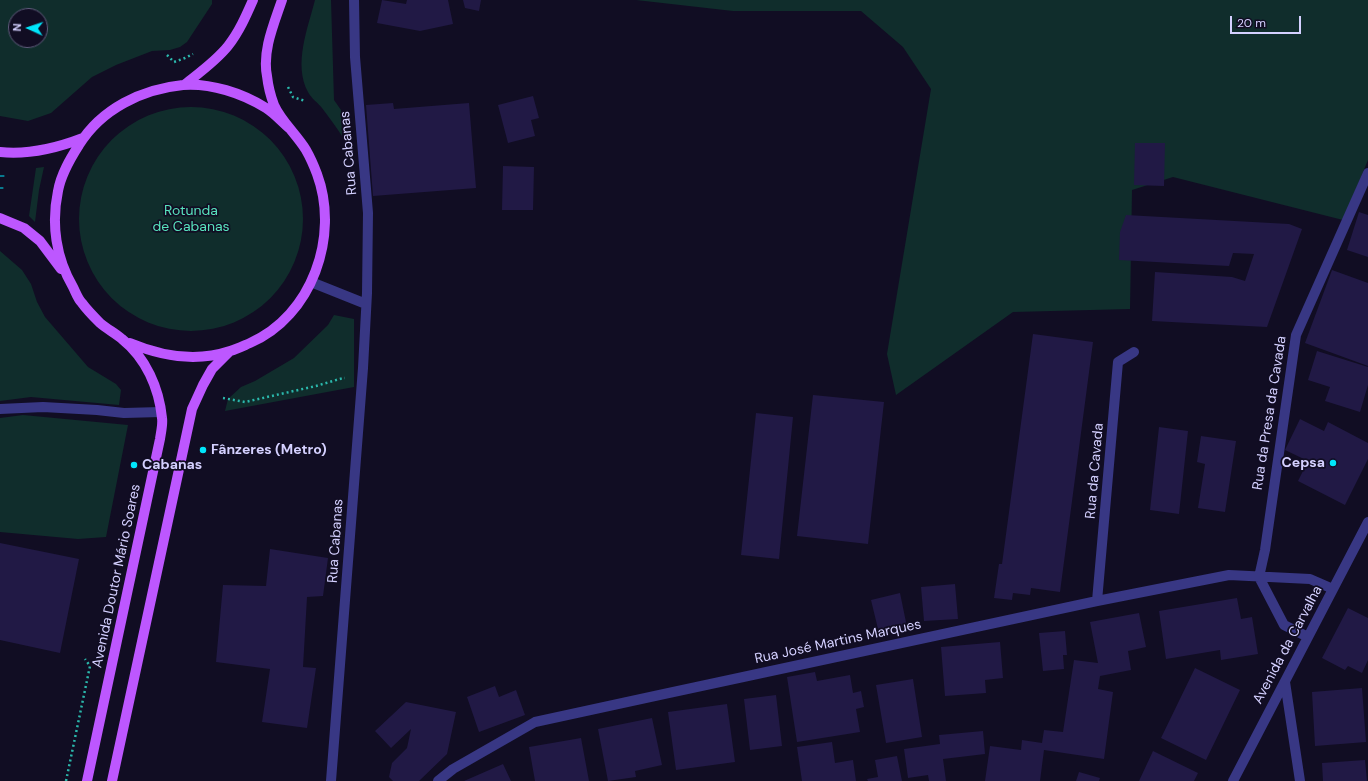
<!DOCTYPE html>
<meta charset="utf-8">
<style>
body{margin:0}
#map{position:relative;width:1368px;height:781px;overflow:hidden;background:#110d23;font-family:"DM Sans",sans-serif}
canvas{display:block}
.north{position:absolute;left:8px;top:8px;width:40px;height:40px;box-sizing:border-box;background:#110d23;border:1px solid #5f5b7b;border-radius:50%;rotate:273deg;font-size:11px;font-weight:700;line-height:16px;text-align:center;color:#d4d0ff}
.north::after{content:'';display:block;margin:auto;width:14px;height:18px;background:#00e6fb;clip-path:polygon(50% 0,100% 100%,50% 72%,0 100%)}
.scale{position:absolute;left:1230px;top:16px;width:71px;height:18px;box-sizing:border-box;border:2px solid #d4d0ff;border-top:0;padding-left:5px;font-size:12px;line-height:14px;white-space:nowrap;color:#d4d0ff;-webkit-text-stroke:3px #110d23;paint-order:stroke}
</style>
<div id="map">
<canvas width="1368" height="781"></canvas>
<div class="north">N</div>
<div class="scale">20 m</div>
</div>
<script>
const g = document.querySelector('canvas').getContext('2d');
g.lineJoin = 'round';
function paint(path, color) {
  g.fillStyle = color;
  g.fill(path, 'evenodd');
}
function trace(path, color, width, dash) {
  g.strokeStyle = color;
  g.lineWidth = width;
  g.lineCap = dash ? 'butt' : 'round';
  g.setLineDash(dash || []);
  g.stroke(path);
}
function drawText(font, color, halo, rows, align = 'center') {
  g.font = font + ' "DM Sans",sans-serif';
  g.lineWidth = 3.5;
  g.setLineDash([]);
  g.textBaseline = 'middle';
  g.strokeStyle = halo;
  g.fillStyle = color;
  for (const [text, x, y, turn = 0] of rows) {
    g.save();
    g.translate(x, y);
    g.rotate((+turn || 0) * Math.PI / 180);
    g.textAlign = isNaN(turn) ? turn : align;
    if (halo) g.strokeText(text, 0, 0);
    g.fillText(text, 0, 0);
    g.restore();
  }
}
paint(new Path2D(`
 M 0,0 L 212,0 L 212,4 L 187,42 L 180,47 L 170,50 L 152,51 L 116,65 L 92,77 L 51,113 L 28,121 L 0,116 ZM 16,16 L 40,16 L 40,40 L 16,40 Z
 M 315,0 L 331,0 L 334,100 L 341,110 L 342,136 C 336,127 329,117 322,108 C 318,103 311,98 308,92 C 293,64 308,28 315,0 Z
 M 636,0 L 1368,0 L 1368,160 L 1343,220 L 1173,177 L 1132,190 L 1130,309 L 1013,312 L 896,395 L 887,354 L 931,89 L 903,47 L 861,11 L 733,11 Z
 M79 219a112 112 0 1 1 224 0a112 112 0 1 1-224 0Z
 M 44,167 L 39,190 L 35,222 L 29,216 L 36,168 Z
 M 0,251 L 22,270 L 31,284 L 37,302 L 45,317 L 88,367 L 116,384 L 121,390 L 119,405 L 31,397 L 0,401 Z
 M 334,315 L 354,319 L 354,387 L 225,411 L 228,399 L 241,387 L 255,381 L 294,358 L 328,325 Z
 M 23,415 L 128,425 L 106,537 L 78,539 L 0,532 L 0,418 Z`), '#102d2c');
paint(new Path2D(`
 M 382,0 L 406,4 L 407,0 L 448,0 L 453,24 L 420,31 L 377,23 Z
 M 463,0 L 481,0 L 479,11 L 465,8 Z
 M 533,96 L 539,118 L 531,120 L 535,136 L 508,143 L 498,105 Z
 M 393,103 L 394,109 L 469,103 L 476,188 L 373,196 L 366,105 Z
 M 1135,143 L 1165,143 L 1164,186 L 1134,185 Z
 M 503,166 L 534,167 L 533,210 L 502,210 Z
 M 1359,212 L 1368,215 L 1368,257 L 1347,250 Z
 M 1126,215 L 1289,224 L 1302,229 L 1267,327 L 1152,321 L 1155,272 L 1232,277 L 1245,281 L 1254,254 L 1233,253 L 1229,266 L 1119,260 L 1120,232 Z
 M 1332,270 L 1368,283 L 1368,366 L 1305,343 Z
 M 1033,334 L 1093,342 L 1060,592 L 1031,588 L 1030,595 L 1013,593 L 1012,600 L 994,598 L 999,564 L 1002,564 Z
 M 1317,351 L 1368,367 L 1368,385 L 1360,412 L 1325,401 L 1330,387 L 1308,380 Z
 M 813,395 L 884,402 L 868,544 L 797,536 Z
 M 756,413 L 793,417 L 779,559 L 741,555 Z
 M 1300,419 L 1324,431 L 1328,422 L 1368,443 L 1368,459 L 1345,505 L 1298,481 L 1308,461 L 1285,450 Z
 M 1159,427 L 1188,431 L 1179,514 L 1150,510 Z
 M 1201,436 L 1236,441 L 1225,512 L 1198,508 L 1205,464 L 1197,462 Z
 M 0,543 L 79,559 L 60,653 L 0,640 Z
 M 270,549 L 328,558 L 323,596 L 307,597 L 303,667 L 316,668 L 307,728 L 262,722 L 270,669 L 216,662 L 223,585 L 266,586 Z
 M 955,584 L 958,619 L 924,621 L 921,587 Z
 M 900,593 L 907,627 L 879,633 L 871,600 Z
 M 1237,598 L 1241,619 L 1252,617 L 1258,654 L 1221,660 L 1220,650 L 1166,659 L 1159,611 Z
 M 1348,608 L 1368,618 L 1368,660 L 1362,673 L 1348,666 L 1345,670 L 1322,658 Z
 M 1139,613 L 1146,647 L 1128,651 L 1131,670 L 1100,676 L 1098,689 L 1113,692 L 1104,759 L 1044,750 L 1040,781 L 985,781 L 990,746 L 1021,750 L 1022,740 L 1042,743 L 1044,730 L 1063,732 L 1074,660 L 1098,663 L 1090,622 Z
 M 1065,631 L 1067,655 L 1063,655 L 1064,669 L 1043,671 L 1039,633 Z
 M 1000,642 L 1003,678 L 985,680 L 986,693 L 945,696 L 941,647 Z
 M 1195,668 L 1240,690 L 1206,760 L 1161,738 Z
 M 815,672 L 817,681 L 850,675 L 853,693 L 861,691 L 864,707 L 856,709 L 860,732 L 797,742 L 787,677 Z
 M 913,679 L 922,737 L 886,743 L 876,685 Z
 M 495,686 L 499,697 L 516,690 L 525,715 L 479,732 L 467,697 Z
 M 1362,688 L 1366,742 L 1315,746 L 1312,692 Z
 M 776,695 L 782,746 L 750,750 L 744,699 Z
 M 406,702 L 456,712 L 447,754 L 419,781 L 393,781 L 389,777 L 392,763 L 407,748 L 411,729 L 391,748 L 375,731 Z
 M 727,704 L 735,762 L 676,770 L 668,712 Z
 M 652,718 L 662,765 L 635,771 L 636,777 L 608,781 L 598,729 Z
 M 983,731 L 985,754 L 943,759 L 946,781 L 929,781 L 928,775 L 908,778 L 904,749 L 940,744 L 939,735 Z
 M 581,738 L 589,781 L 535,781 L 529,747 Z
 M 832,742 L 835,763 L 853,760 L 856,781 L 802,781 L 797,747 Z
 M 1153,751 L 1198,773 L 1194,781 L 1139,781 Z
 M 897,756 L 902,781 L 868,781 L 867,779 L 878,777 L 875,760 Z
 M 1365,760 L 1367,781 L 1323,781 L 1322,763 Z
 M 503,764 L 511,781 L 464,781 Z
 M 1079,772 L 1100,778 L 1099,781 L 1076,781 Z`), '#211945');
trace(new Path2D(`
 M 167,55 L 174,62 L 185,58 L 193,54
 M 288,87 L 293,97 L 305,101
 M 223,398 L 245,402 L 316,386 L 343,378 L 345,378
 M 66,781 L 90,666 L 85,659`), '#2bb8ac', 2.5, [2, 3]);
trace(new Path2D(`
 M 311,282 L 366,304
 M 0,409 L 43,407 L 97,410 L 124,413 L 161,412
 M 1097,601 L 1118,362 L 1134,352
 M 1308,637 L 1284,625 L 1259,577 L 1265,550 L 1296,335 L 1368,173
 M 1285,682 L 1300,781
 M 331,781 L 363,368 L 367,293 L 368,213 L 355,57 L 354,0
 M 438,781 L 453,769 L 535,722 L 664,694 L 1097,601 L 1229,575 L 1310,579 L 1333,589
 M 1233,781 L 1368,522`), '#383784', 10);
trace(new Path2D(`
 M 184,85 C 199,73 216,61 228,46 C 239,32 246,16 253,0
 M 0,152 C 28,155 57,148 83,138
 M 0,218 L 24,228 L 40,241 L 61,269
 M 130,343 C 161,356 197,362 230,351 C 237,349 243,346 250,343 C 312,316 340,236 317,174 C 314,166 310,157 306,150 C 297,135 281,121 274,105 C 271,97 268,85 267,76 C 262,51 274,24 282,0
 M 87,781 L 160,439 C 161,432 163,424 162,418 C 159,388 146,358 122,339 C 115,333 107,329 100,323 C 94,317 87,310 82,303 C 78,299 76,293 73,287 C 56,258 51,224 58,191 C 61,174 70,159 79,145 C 101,109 142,89 183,85 C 211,83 242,93 266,108 C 274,113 281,121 289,128
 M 112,781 L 192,409 L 203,385 L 212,369 L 230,351`), '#bd57ff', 10);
trace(new Path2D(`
 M 0,176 L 4,176
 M 0,188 L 3,188`), '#00e6fb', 1);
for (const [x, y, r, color] of [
 [203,450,4,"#00e6fb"],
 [1333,463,4,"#00e6fb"],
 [134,465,4,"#00e6fb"]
]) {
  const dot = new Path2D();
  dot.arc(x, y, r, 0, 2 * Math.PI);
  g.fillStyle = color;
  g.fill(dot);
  trace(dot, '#110d23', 1.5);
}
drawText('14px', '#d4d0ff', '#110d23', [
 ["Rua Cabanas",349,153,-95],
 ["Rua da Presa da Cavada",1270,413,-81],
 ["Rua da Cavada",1095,471,-85],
 ["Rua Cabanas",336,541,-86],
 ["Avenida Doutor Mário Soares",117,576,-78],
 ["Rua José Martins Marques",838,642,-12],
 ["Avenida da Carvalha",1288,645,-62]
]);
drawText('14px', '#58e2bd', '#110d23', [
 ["Rotunda",191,211],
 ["de Cabanas",191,227]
]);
drawText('bold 14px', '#d4d0ff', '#110d23', [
 ["Fânzeres (Metro)",211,450],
 ["Cepsa",1325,463,"right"],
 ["Cabanas",142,465]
], 'left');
</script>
